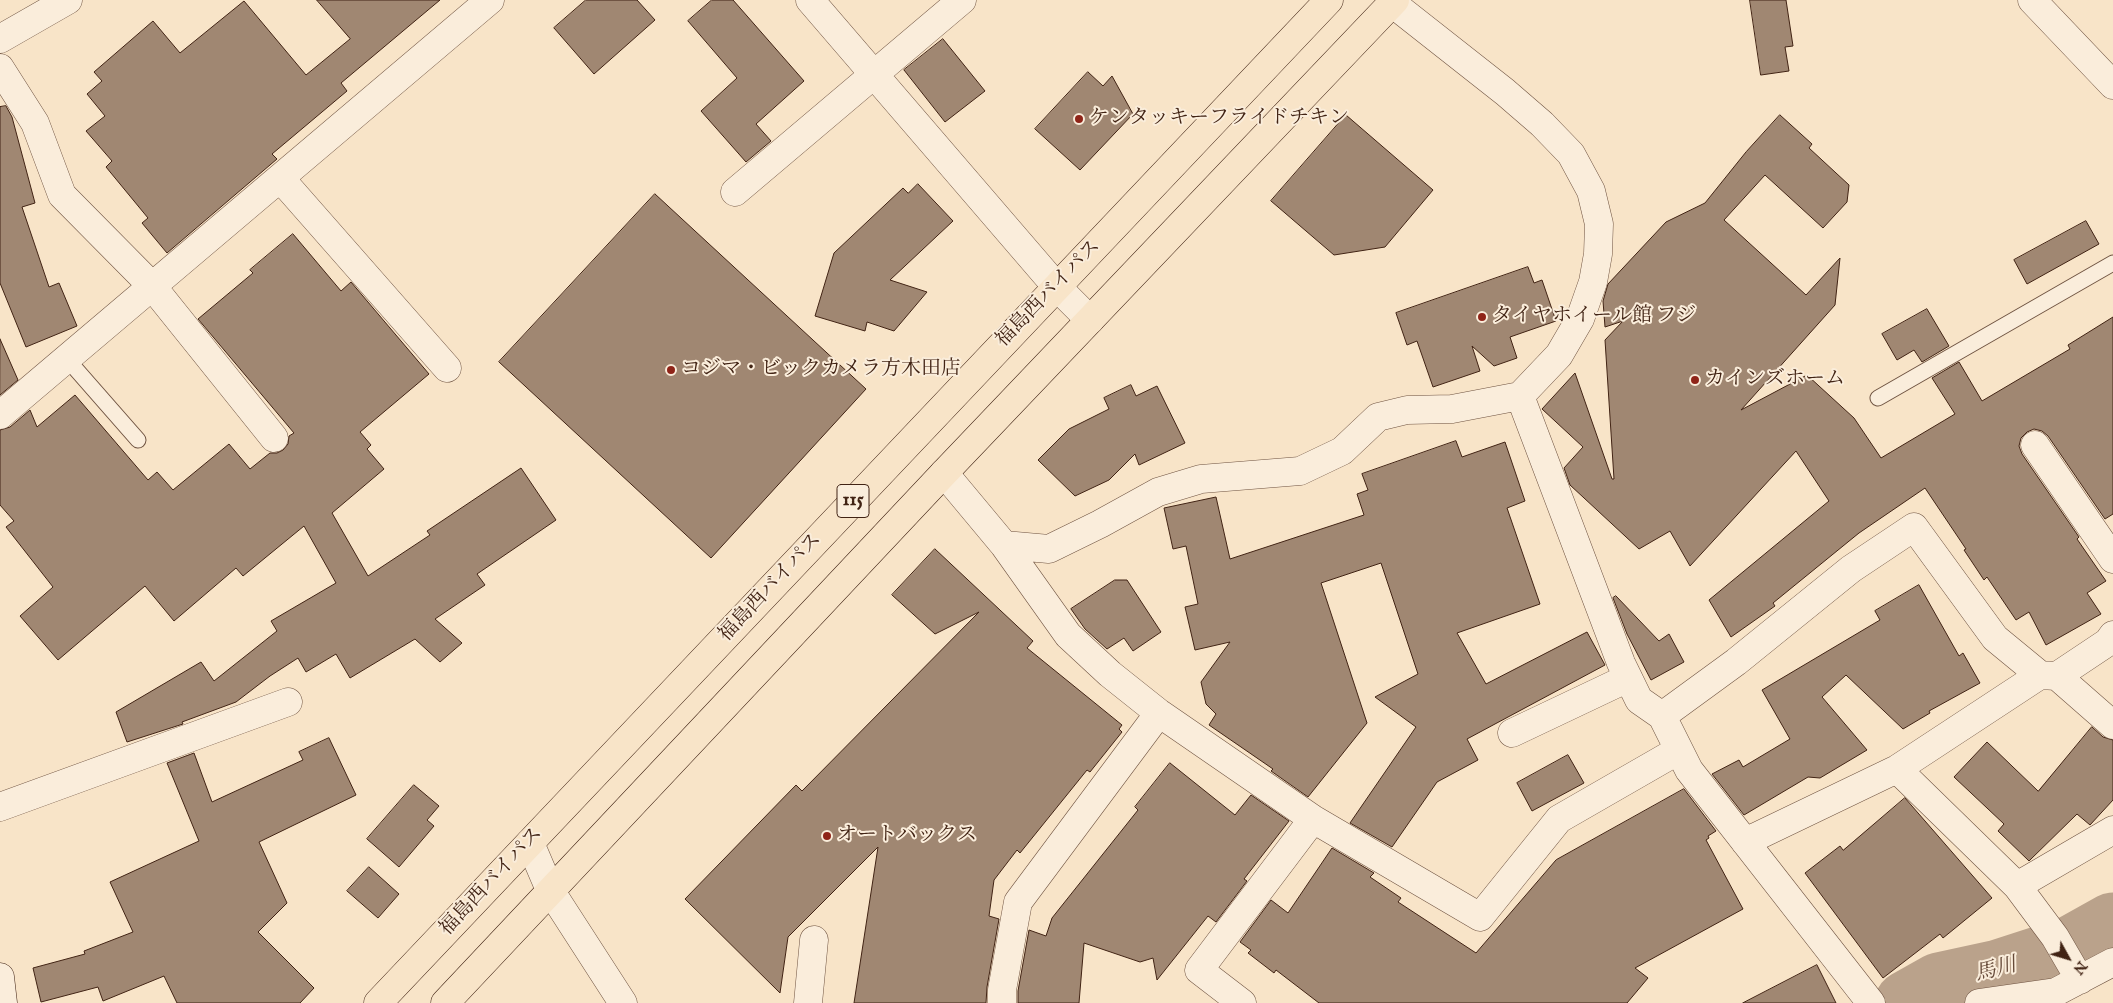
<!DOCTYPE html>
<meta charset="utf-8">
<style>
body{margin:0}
#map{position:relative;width:2113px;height:1003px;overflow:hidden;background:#f8e4c8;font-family:"IM FELL English",serif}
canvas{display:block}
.north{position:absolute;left:2043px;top:933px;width:50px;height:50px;-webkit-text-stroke:4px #faeddb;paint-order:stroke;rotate:129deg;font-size:14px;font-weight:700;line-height:20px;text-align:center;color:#412314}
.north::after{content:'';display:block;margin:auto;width:18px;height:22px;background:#412314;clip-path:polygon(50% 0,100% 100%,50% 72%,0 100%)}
</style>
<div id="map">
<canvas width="2113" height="1003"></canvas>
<div class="north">N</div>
</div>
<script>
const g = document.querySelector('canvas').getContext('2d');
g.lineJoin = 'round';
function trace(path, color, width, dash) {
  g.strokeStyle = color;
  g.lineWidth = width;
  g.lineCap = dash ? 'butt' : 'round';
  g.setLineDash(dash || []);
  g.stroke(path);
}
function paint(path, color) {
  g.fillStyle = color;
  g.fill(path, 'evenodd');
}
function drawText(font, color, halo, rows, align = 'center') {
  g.font = font + ' "IM FELL English","Noto Serif JP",serif';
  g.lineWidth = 4;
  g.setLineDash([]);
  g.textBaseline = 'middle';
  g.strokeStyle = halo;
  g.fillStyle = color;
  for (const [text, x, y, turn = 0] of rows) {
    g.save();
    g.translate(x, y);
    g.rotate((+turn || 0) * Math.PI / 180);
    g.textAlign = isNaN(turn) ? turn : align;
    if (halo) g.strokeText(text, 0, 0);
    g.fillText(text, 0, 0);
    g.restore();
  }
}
trace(new Path2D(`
 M 1907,1003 L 1939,985 L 1999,972 L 2070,949 L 2113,925`), '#baa28b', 65);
const building = new Path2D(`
 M 317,0 L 440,0 L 341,83 L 347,91 L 272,154 L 277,159 L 167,253 L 142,223 L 148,218 L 106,167 L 112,161 L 86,131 L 105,116 L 87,94 L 102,81 L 94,72 L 153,21 L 180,53 L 244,1 L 306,75 L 350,39 Z
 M 586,0 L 637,0 L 655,20 L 594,74 L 554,28 Z
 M 712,0 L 733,0 L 804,81 L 756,124 L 771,141 L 746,162 L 701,111 L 737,78 L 688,21 Z
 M 1750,0 L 1786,0 L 1793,46 L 1785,47 L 1789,71 L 1761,75 Z
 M 943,39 L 985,91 L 945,122 L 904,70 Z
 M 1088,72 L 1103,86 L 1112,76 L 1133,114 L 1080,170 L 1035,129 Z
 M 6,106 L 12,117 L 35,203 L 22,207 L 49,287 L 59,283 L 77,326 L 26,347 L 0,283 L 0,107 Z
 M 1346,115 L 1433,190 L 1385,247 L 1334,255 L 1271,201 Z
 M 1780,115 L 1812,144 L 1809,148 L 1849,185 L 1847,202 L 1823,228 L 1765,175 L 1724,220 L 1806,295 L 1840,258 L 1835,305 L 1741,410 L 1807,375 L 1854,418 L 1881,458 L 1955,414 L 1932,378 L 1959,362 L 1982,401 L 2070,349 L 2068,345 L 2113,317 L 2113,514 L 2105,519 L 2048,436 L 2042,431 L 2034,429 L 2027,432 L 2021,438 L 2019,446 L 2022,454 L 2079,537 L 2077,539 L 2106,581 L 2087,593 L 2101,614 L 2046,645 L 2029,612 L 2016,620 L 1987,577 L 1984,580 L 1964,550 L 1966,549 L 1925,488 L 1859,533 L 1773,603 L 1775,606 L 1731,637 L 1709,600 L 1829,501 L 1796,451 L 1690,566 L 1670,531 L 1639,549 L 1570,485 L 1564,468 L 1583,447 L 1542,409 L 1575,373 L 1612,479 L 1614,479 L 1605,340 L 1623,321 L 1605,327 L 1603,301 L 1608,284 L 1666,222 L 1705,203 L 1746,152 Z
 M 918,184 L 953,221 L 890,280 L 927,292 L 894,331 L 867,322 L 865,331 L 815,316 L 834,253 L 903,188 L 908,193 Z
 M 655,194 L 866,389 L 711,558 L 499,362 Z
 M 2086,221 L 2099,244 L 2027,284 L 2014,260 Z
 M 293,234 L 341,291 L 351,282 L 429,374 L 360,432 L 371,445 L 367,449 L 384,469 L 332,513 L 368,576 L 430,535 L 427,531 L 521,468 L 556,520 L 477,574 L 485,585 L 435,619 L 462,643 L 440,662 L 415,639 L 350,678 L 336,654 L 306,672 L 298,658 L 270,676 L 236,702 L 182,722 L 183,724 L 127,742 L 116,712 L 201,662 L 214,681 L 277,631 L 271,621 L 336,583 L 304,526 L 243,576 L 236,568 L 174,621 L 145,586 L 58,660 L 20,616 L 53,587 L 6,527 L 14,521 L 0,505 L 0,430 L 10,427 L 30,410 L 37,427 L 75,395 L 148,480 L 157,472 L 173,490 L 229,444 L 250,469 L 270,453 L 277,453 L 283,450 L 288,444 L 289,436 L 294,433 L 198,319 L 253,273 L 250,270 Z
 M 1528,267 L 1534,283 L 1542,280 L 1556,321 L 1510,337 L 1517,358 L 1494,366 L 1472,346 L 1480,371 L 1433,387 L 1417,341 L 1407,345 L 1396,313 Z
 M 1927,309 L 1949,346 L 1922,362 L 1914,350 L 1897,360 L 1882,334 Z
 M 0,339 L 18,380 L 0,395 Z
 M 1131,385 L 1136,396 L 1157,386 L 1185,443 L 1139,465 L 1135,454 L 1109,480 L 1075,496 L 1038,460 L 1069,429 L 1109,409 L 1104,398 Z
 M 1456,441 L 1462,457 L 1505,442 L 1525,501 L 1507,508 L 1540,604 L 1457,633 L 1486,684 L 1587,632 L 1605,665 L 1467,739 L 1478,760 L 1437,782 L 1392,847 L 1350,823 L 1416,727 L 1375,697 L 1418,674 L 1381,563 L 1321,583 L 1367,723 L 1308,797 L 1271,771 L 1273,769 L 1209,725 L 1216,714 L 1206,704 L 1201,682 L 1230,642 L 1195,650 L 1185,607 L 1198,604 L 1186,546 L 1173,549 L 1164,508 L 1216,497 L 1230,559 L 1364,515 L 1357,494 L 1368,490 L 1362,474 Z
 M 935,549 L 1033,641 L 1027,648 L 1122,725 L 1119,729 L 1122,732 L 1090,772 L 1087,770 L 1020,853 L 1017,850 L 994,880 L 989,916 L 999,919 L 987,987 L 986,1003 L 854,1003 L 878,847 L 788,937 L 780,993 L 685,899 L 796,785 L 802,791 L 979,612 L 935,634 L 892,595 Z
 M 1115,580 L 1127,580 L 1161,632 L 1133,651 L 1124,638 L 1107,649 L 1085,629 L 1071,609 Z
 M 1919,585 L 1959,656 L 1963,653 L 1980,683 L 1929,711 L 1930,713 L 1903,729 L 1846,675 L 1822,697 L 1867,750 L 1820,778 L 1808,777 L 1744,815 L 1712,774 L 1739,760 L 1743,767 L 1790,739 L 1762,690 L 1880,620 L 1875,611 Z
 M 1616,596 L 1659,641 L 1669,634 L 1684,662 L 1651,680 L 1627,634 L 1613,598 Z
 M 2092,727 L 2103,737 L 2113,740 L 2113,800 L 2090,825 L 2077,814 L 2029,861 L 1998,831 L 2004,824 L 1954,777 L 1987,742 L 2038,791 Z
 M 329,738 L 356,795 L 259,842 L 287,903 L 258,932 L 314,988 L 300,1003 L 177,1003 L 164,976 L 103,1001 L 98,987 L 41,1002 L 33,968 L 85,954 L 84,951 L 133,932 L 110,882 L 199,841 L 167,763 L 194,753 L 212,802 L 303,760 L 299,752 Z
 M 1568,755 L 1584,783 L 1532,811 L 1517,783 Z
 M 1170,763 L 1235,815 L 1251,795 L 1289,821 L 1244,879 L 1247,881 L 1216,922 L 1208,916 L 1157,980 L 1153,958 L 1140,962 L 1084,943 L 1079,1003 L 1018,1003 L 1018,991 L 1029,930 L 1046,936 L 1052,918 L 1138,810 L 1135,807 Z
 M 414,785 L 439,806 L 427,820 L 434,826 L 399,867 L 367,839 Z
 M 1684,789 L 1716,831 L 1708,836 L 1709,838 L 1706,840 L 1743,909 L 1635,968 L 1648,978 L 1627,1003 L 1319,1003 L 1276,970 L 1274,973 L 1248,953 L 1251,950 L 1240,942 L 1271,900 L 1288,913 L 1332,848 L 1374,873 L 1370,877 L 1401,898 L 1398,902 L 1476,953 L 1556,860 Z
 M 1905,798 L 1992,898 L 1943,938 L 1940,934 L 1883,978 L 1805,873 L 1840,846 L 1843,850 Z
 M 369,867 L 399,894 L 378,918 L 347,891 Z
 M 1817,965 L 1836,1003 L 1743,1003 Z`);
paint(building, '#a08772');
trace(building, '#412314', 1);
const lane = new Path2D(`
 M 67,359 L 138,440
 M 1878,398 L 2113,263`);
const street = new Path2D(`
 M 810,0 L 1056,286 L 1090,320
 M 2032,0 L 2113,85
 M 0,39 L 68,0
 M 0,68 L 35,123 L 62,195 L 152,286 L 274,438
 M 280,178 L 447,368
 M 735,192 L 962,0
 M 1520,396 L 1621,663 L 1639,700 L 1662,716
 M 0,415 L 490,0
 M 2035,445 L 2113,559
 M 944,473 L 1004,545 L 1068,635 L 1110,674 L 1159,713 L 1313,819 L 1480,917 L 1559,819 L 1679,750
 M 1004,545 L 1049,549 L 1100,524 L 1158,492 L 1201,479 L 1300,471 L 1342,451 L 1378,417 L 1407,410 L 1452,409 L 1520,396 L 1559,355 L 1580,319 L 1593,282 L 1598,254 L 1599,224 L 1591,191 L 1571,154 L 1542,124 L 1505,92 L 1392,3
 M 2057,676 L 2108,642 L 2113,635
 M 1512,733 L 1628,678
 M 1897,769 L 2017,886 L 2055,937 L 2080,980
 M 0,807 L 288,702
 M 1745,842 L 1897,769 L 2040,675
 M 530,843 L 550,890 L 623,1003
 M 2017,886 L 2113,830
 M 808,1003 L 814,940
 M 1002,1003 L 1002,990 L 1018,902 L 1159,713
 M 1242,1003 L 1199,970 L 1313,819
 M 1871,1003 L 1689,770 L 1662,716 L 1736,662 L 1851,569 L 1914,527 L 1995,638 L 2040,675 L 2057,676 L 2113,725
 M 1979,1003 L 2056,992 L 2113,962`);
const secondary = new Path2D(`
 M 0,977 L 3,1003`);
const highway = new Path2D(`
 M 378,1003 L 1329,0
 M 445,1003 L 944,473 L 1395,0`);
trace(lane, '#6f5341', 17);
trace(street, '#6f5341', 29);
trace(secondary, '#412314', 29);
trace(highway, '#412314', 29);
trace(lane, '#faeddb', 15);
trace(street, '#faeddb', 28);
trace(secondary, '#faeddb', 28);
trace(highway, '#f8e4c8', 28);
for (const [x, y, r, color] of [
 [1079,119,5,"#8f2418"],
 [1482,317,5,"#8f2418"],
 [671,370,5,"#8f2418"],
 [1695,380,5,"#8f2418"],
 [827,836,5,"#8f2418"]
]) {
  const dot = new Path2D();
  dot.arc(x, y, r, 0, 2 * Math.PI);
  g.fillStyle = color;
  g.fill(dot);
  trace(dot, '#faeddb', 2);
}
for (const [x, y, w] of [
 [853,501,32]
]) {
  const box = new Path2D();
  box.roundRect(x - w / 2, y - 16.5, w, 33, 4);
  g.fillStyle = '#faeddb';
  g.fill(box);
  trace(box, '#412314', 1);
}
drawText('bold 19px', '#412314', null, [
 ["115",853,501]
]);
drawText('20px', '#412314', '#faeddb', [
 ["ケンタッキーフライドチキン",1089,119],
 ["タイヤホイール館 フジ",1492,317],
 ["コジマ・ビックカメラ方木田店",681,370],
 ["カインズホーム",1705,380],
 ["オートバックス",837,836]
], 'left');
drawText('20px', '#412314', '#faeddb', [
 ["福島西バイパス",1049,294,-46],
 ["福島西バイパス",771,588,-47],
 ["福島西バイパス",492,882,-47]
]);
drawText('italic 21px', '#654938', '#faeddb', [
 ["馬川",1996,971,-15]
]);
</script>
